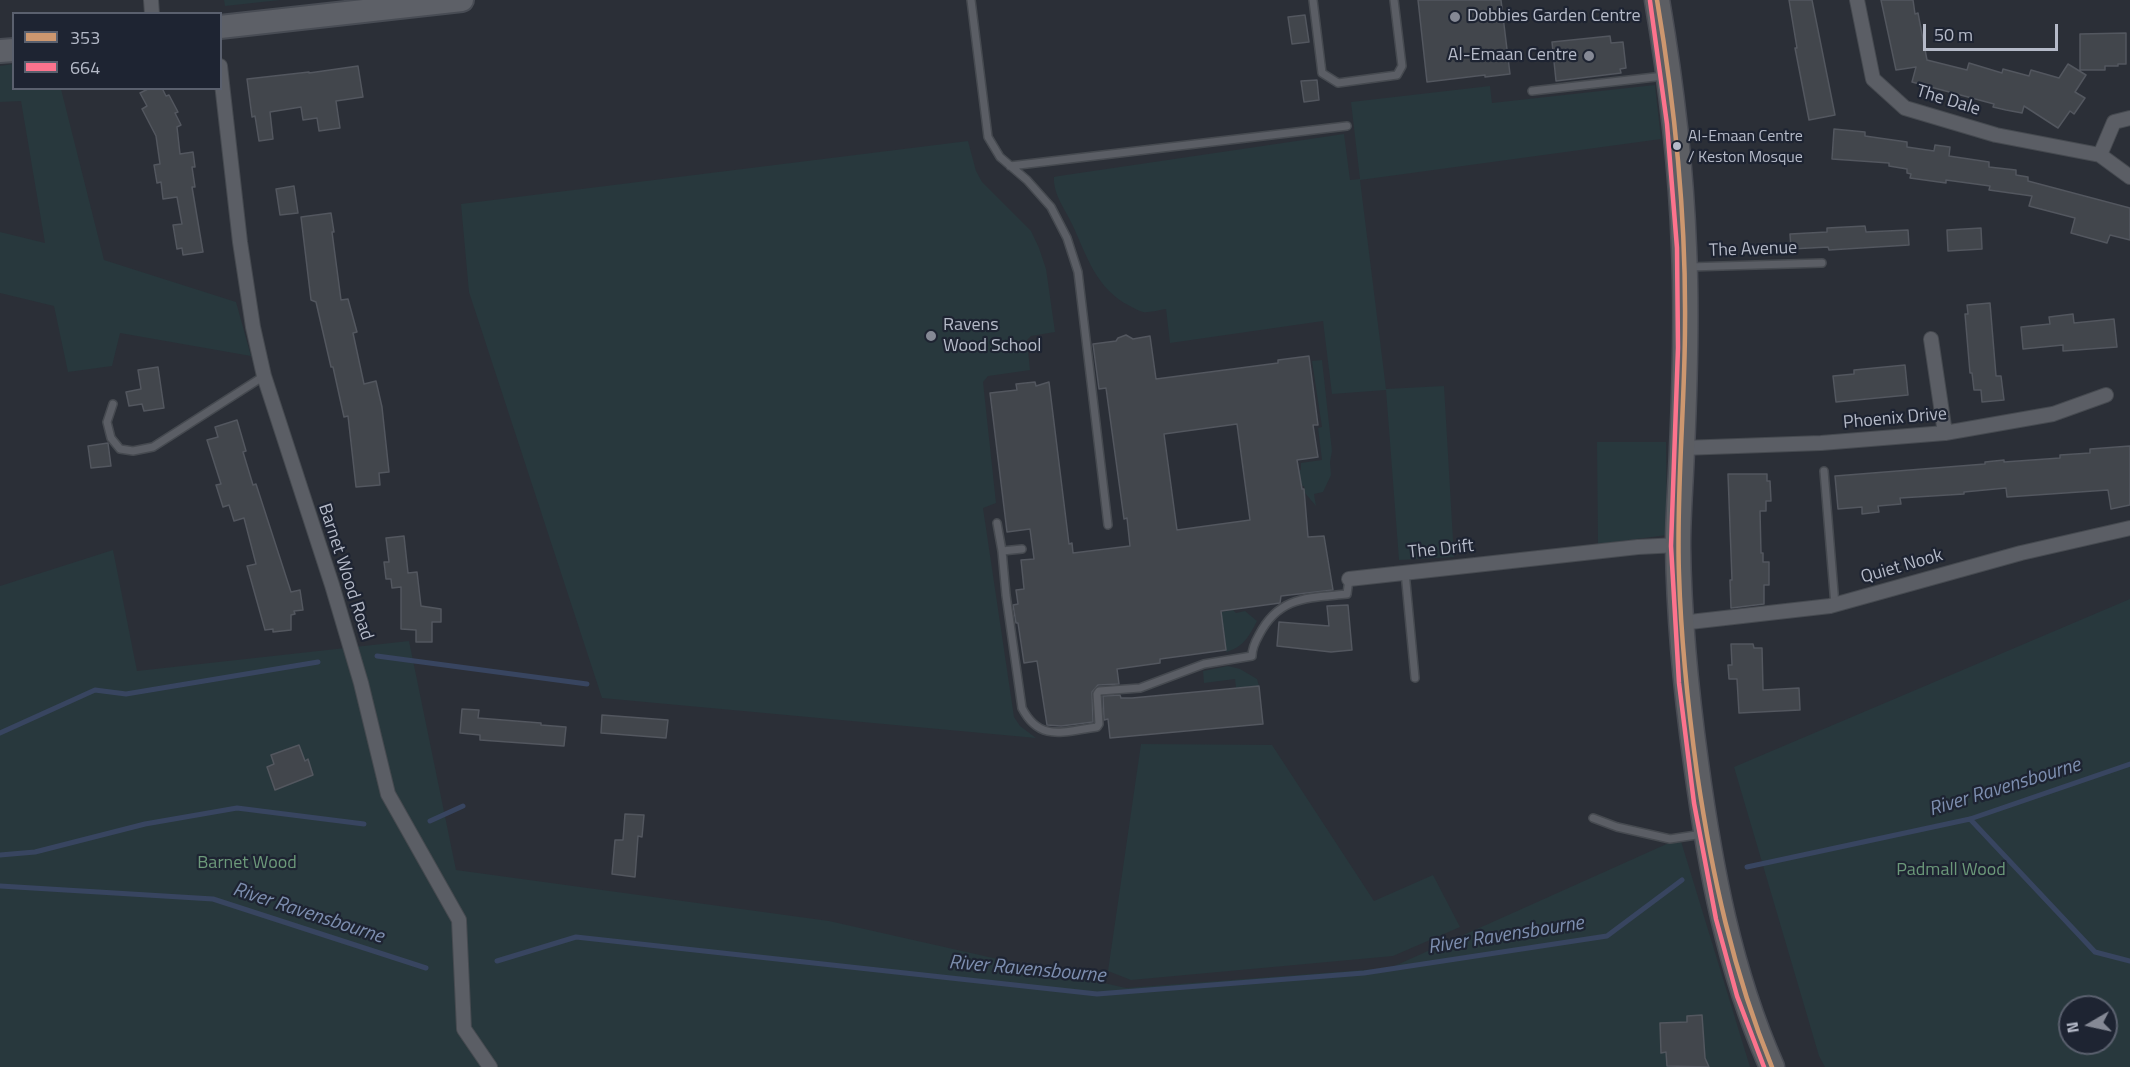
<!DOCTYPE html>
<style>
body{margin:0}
#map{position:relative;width:2130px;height:1067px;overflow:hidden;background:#2b2f37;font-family:"Titillium Web",sans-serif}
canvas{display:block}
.legend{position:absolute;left:12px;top:12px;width:210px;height:78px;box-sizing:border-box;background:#1e2432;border:2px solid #5a606e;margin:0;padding:8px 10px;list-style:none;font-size:18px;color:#b5bac8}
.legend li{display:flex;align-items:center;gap:12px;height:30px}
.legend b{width:30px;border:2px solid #5a606e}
.north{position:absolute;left:2058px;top:995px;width:60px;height:60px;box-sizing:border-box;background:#1e2432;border:2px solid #5a606e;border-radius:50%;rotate:261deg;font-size:16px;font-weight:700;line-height:24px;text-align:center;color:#b5bac8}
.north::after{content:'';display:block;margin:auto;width:21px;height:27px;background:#858995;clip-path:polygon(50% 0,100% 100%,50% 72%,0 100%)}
.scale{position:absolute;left:1923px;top:24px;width:135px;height:27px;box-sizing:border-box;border:3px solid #b5bac8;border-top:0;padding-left:8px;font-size:18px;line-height:21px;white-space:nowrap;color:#b5bac8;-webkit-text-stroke:4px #1e2432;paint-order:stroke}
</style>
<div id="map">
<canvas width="2130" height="1067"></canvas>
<ul class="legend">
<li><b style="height:8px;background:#cd976f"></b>353</li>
<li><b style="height:8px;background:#fc738d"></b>664</li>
</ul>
<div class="north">N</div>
<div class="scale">50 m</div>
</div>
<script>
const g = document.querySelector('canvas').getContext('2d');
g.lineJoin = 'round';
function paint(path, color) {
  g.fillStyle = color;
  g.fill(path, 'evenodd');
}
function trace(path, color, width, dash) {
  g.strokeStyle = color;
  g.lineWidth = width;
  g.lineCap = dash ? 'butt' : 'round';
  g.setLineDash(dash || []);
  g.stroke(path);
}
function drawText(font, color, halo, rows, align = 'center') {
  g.font = font + ' "Titillium Web",sans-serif';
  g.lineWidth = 4.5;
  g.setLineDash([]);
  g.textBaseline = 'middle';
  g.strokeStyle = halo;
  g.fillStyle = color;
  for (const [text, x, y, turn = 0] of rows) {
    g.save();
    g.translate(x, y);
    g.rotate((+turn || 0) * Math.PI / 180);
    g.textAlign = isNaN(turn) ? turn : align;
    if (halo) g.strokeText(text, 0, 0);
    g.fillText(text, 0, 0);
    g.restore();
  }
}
paint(new Path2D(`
 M 224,0 L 280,0 L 225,6 Z
 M 13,64 L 14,88 L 61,89 L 104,260 L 236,302 L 251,356 L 120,333 L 112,366 L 68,372 L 54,306 L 0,293 L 0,232 L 45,243 L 21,101 L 0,102 L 0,66 Z
 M 1655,85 L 1661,139 L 1360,180 L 1386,389 L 1444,386 L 1454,557 L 1399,560 L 1386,390 L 1332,394 L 1323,321 L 1170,343 L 1166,309 C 1159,310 1149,313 1143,312 C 1139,311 1134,308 1130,306 C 1096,289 1087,256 1072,224 C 1065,209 1053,194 1054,177 L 1059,176 L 1344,134 L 1350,180 L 1360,179 L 1351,102 L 1490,86 L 1492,103 Z
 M 968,141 L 976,171 L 982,182 L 1031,231 L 1039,248 L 1046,269 L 1055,332 L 1031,336 L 1027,340 L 1030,370 L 988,376 L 983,382 L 996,503 L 983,508 L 1014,717 L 1020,726 L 1036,738 L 602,698 L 469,292 L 461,204 Z
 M 1322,360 L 1332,451 L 1330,462 L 1331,475 L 1323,492 L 1314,494 L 1316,506 L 1305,493 L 1304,486 L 1294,487 L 1292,471 L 1301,470 L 1301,463 L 1322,460 L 1318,428 L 1322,427 L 1312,361 Z
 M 1597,442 L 1666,442 L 1667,535 L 1598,544 Z
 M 113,550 L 137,671 L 409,641 L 456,870 L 829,921 L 1126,988 L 1390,968 L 1680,838 L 1750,1067 L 0,1067 L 0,586 Z
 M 2130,599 L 2130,1067 L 1825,1067 L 1819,1056 L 1734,767 ZM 2070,1007 L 2106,1007 L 2106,1043 L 2070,1043 Z
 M 1233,610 L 1236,613 L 1245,611 L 1257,621 C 1249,636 1244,647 1226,652 L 1221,612 Z
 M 1228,666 L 1240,669 L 1257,679 L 1259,686 L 1236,688 L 1235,679 L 1204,683 L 1203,671 Z
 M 1141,744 L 1272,745 L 1374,901 L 1433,875 L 1460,927 L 1393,956 L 1131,980 L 1108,971 Z`), '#28383d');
trace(new Path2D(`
 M 377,656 L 587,684
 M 0,733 L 95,690 L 126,694 L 318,662
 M 1970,819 L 2095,952 L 2130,961
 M 430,821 L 463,806
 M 0,855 L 35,852 L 145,824 L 237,808 L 364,824
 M 1747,867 L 1970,819 L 2130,764
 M 0,886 L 213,899 L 426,968
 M 497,961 L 576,937 L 1097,994 L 1364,973 L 1607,936 L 1682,880`), '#384560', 5);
const building = new Path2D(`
 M 1418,0 L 1501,0 L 1510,74 L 1485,77 L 1485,75 L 1427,82 Z
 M 1789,0 L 1812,0 L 1835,115 L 1809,120 L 1795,48 L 1797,48 Z
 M 1881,0 L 1913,0 L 1915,14 L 1918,13 L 1927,60 L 1967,70 L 1969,63 L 2002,73 L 2003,69 L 2029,76 L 2031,70 L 2059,78 L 2068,64 L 2086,75 L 2075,92 L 2085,98 L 2074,114 L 2070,111 L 2058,128 L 2024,106 L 2022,113 L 2006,110 L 1993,107 L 1994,104 L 1912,82 L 1916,67 L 1896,70 Z
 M 1305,15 L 1309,42 L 1292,44 L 1288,17 Z
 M 2126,33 L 2126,64 L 2118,64 L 2118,66 L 2105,66 L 2105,70 L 2080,70 L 2080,34 Z
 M 1610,36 L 1611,43 L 1623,42 L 1626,68 L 1620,69 L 1621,73 L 1556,81 L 1552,42 Z
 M 358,66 L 363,97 L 336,101 L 340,128 L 319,131 L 317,118 L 303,120 L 301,107 L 270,112 L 273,139 L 259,141 L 255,116 L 252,117 L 247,79 L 309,72 L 309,73 Z
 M 1317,80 L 1319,100 L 1304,102 L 1301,81 Z
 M 150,88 L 162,88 L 166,96 L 169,95 L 178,112 L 175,113 L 181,125 L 177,127 L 180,154 L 193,152 L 195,167 L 192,167 L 195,187 L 192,187 L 203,252 L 183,255 L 182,248 L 177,249 L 173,225 L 182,224 L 177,197 L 163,199 L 161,182 L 157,183 L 154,165 L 160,164 L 156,136 L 142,109 L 147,106 L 140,93 Z
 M 1834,129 L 1865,132 L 1865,136 L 1907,142 L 1907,147 L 1934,151 L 1935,145 L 1950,147 L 1949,156 L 1989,162 L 1989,167 L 2016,170 L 2016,175 L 2028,177 L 2028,181 L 2130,208 L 2130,240 L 2110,235 L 2107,243 L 2071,233 L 2075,218 L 2029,206 L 2032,196 L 1989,190 L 1990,186 L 1946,180 L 1946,183 L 1910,178 L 1911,174 L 1907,173 L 1907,169 L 1889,166 L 1889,163 L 1832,159 Z
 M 294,186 L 298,213 L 280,215 L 276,189 Z
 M 331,213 L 334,232 L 332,232 L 341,300 L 348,299 L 357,332 L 353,333 L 364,384 L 376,381 L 382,407 L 389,472 L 379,473 L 380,485 L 356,487 L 348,416 L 344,417 L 333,367 L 331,367 L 316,302 L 311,300 L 301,217 Z
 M 1865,226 L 1866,232 L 1908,230 L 1909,245 L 1829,250 L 1828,247 L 1791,249 L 1790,234 L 1827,232 L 1827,228 Z
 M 1981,228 L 1982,249 L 1948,251 L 1947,230 Z
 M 1990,303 L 1996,376 L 2001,376 L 2004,400 L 1982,402 L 1981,390 L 1974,390 L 1972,373 L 1970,373 L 1965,314 L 1968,314 L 1967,305 Z
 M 2073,314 L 2074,323 L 2114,319 L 2117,347 L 2063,351 L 2063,345 L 2023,349 L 2021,327 L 2050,324 L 2049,317 Z
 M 1126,335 L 1133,339 L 1150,336 L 1156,379 L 1278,363 L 1278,360 L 1309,356 L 1318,425 L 1313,425 L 1318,457 L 1297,460 L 1302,489 L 1304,489 L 1308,537 L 1324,536 L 1333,590 L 1281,596 L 1280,603 L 1221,611 L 1226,650 L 1160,659 L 1160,663 L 1117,669 L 1119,684 L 1098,685 L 1092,692 L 1093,722 L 1061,726 L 1047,725 L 1037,661 L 1024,663 L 1018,623 L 1016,623 L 1013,605 L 1018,604 L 1016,590 L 1024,589 L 1021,560 L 1034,559 L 1030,529 L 1007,532 L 990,393 L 1017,390 L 1016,384 L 1035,382 L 1036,386 L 1049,382 L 1069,544 L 1072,543 L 1073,553 L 1130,546 L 1127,518 L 1124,519 L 1106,388 L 1099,389 L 1093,344 L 1116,341 L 1118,338 ZM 1237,424 L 1250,520 L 1177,530 L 1164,434 Z
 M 1905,365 L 1908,395 L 1836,402 L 1833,376 L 1854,374 L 1854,370 Z
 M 158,367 L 164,408 L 144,411 L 142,404 L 129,406 L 126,392 L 141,389 L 138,370 Z
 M 237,420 L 246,451 L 243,452 L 253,485 L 256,484 L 291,592 L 300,590 L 303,610 L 294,611 L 295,614 L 291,615 L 291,630 L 273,632 L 273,629 L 265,630 L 247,566 L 256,564 L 244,518 L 234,521 L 229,505 L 223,507 L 216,485 L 221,484 L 207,440 L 218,437 L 215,427 Z
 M 108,443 L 111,466 L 91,468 L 88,446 Z
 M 2130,446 L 2130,505 L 2111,509 L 2108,490 L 2007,497 L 2006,488 L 1964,492 L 1964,494 L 1900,498 L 1901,504 L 1878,506 L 1879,512 L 1862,514 L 1862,507 L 1838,509 L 1835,476 L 1985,464 L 1985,462 L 2004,460 L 2004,462 L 2060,458 L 2060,455 L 2090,453 L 2090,449 Z
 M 1728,474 L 1767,474 L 1767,481 L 1770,481 L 1771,501 L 1766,501 L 1766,511 L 1760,511 L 1761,553 L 1763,553 L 1763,562 L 1769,562 L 1769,585 L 1764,585 L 1764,604 L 1731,608 L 1730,580 L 1732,580 Z
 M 404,536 L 408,573 L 417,572 L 421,606 L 441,609 L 441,622 L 432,622 L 432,642 L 416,642 L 416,630 L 401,629 L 401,587 L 392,588 L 391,579 L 386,579 L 384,562 L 389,562 L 386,538 Z
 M 1348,605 L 1352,650 L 1331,652 L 1277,646 L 1279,622 L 1329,626 L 1327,606 Z
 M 1731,644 L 1753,644 L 1754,648 L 1762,648 L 1763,690 L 1799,688 L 1800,710 L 1739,713 L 1737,679 L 1729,679 L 1728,665 L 1732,665 Z
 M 1259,686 L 1263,724 L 1110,738 L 1108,719 L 1104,720 L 1103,696 L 1120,695 L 1121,698 L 1132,698 Z
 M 462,709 L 479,710 L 478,718 L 541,723 L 541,725 L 566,727 L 564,746 L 480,740 L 480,735 L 460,733 Z
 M 602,715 L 668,720 L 666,738 L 601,733 Z
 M 299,745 L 305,761 L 308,759 L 313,775 L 275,790 L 267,767 L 274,764 L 271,755 Z
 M 625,814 L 644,815 L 642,837 L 638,836 L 635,877 L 612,874 L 615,840 L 623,840 Z
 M 1702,1015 L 1705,1058 L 1709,1067 L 1667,1066 L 1666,1052 L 1661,1053 L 1660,1023 L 1687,1022 L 1687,1016 Z`);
paint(building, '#42464c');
trace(building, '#53575f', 1.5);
const service = new Path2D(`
 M 971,0 L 988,137 L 1000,157 L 1027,180 L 1051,207 L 1067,238 L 1078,272 L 1108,525
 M 1313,0 L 1322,73 L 1338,83 L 1397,75 L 1402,66 L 1394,0
 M 1532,91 L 1664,76
 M 1010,166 L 1347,126
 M 1689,267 L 1822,263
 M 113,404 L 107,422 L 111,438 L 120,449 L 133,451 L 153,447 L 264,376
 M 1824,471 L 1835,605
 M 997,523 L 1002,551
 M 1022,549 L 1002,551 L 1006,595 L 1022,708 C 1040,743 1064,731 1097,727 L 1099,724 L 1097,694 L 1099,691 L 1140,688 L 1204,664 L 1252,656 C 1252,648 1255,642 1259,635 C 1279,596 1308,598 1347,594 L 1349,579
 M 1405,572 L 1415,678
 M 1593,818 L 1617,827 L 1670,839 L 1703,834`);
const minor = new Path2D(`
 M 151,0 L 152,14
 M 1857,0 L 1873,79 L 1905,108 L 1996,135 L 2100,155 L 2130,177
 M 220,66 L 240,242 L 253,327 L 264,376 L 332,585 L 361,683 L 388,794 L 459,920 L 464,1029 L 490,1067
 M 2100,155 L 2114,122 L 2130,118
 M 1931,339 L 1945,433
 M 1682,448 L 1821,443 L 1945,433 L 2053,414 L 2106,395
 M 1349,579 L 1638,547 L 1678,545
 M 1681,623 L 1830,606 L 2021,553 L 2130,528`);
const primary = new Path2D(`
 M 220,27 L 462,0
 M 0,51 L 14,50`);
const trunk = new Path2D(`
 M 1657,0 C 1671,82 1681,165 1684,248 C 1687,315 1685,382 1682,449 C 1681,481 1678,514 1678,546 C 1679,619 1686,691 1696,763 C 1710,867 1729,970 1772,1067`);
trace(service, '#464a50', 10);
trace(minor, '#464a50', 16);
trace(primary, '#484c54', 26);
trace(trunk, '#484b53', 27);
trace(service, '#5b5e65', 7);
trace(minor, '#5b5e65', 14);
trace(primary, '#5d6067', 22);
trace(trunk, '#5c5e63', 24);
trace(new Path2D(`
 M 1657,0 C 1675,107 1686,215 1685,324 C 1685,407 1676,490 1679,574 C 1681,640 1688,707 1697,773 C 1712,875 1733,972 1772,1067`), '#cd976f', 4.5);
trace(new Path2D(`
 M 1650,1 L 1667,124 L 1677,248 L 1678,348 L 1671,546 L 1679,683 L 1694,803 L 1716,919 L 1737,996 L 1764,1067`), '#fc738d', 4.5);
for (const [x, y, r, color] of [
 [1455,17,6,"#858995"],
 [1589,56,6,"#858995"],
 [1677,146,5,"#b5bac8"],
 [931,336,6,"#858995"]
]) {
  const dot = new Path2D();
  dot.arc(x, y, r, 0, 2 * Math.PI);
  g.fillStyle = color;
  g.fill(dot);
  trace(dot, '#1e2432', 2);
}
drawText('16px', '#b5bac8', '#1e2432', [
 ["Al-Emaan Centre",1688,137],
 ["/ Keston Mosque",1688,158]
], 'left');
drawText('18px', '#b5bac8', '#1e2432', [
 ["Dobbies Garden Centre",1467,17],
 ["Al-Emaan Centre",1577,56,"right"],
 ["Ravens",943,326],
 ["Wood School",943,347]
], 'left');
drawText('18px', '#b5bac8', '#1e2432', [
 ["The Dale",1948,101,17],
 ["The Avenue",1753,250,-2],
 ["Phoenix Drive",1895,419,-5],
 ["The Drift",1441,550,-6],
 ["Quiet Nook",1902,567,-16],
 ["Barnet Wood Road",345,572,72]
]);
drawText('18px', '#6c997a', '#1e2432', [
 ["Barnet Wood",247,864],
 ["Padmall Wood",1951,871]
]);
drawText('italic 20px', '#7d8eaf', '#1e2432', [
 ["River Ravensbourne",2005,788,-17],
 ["River Ravensbourne",308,914,18],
 ["River Ravensbourne",1506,936,-9],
 ["River Ravensbourne",1027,970,5]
]);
</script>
